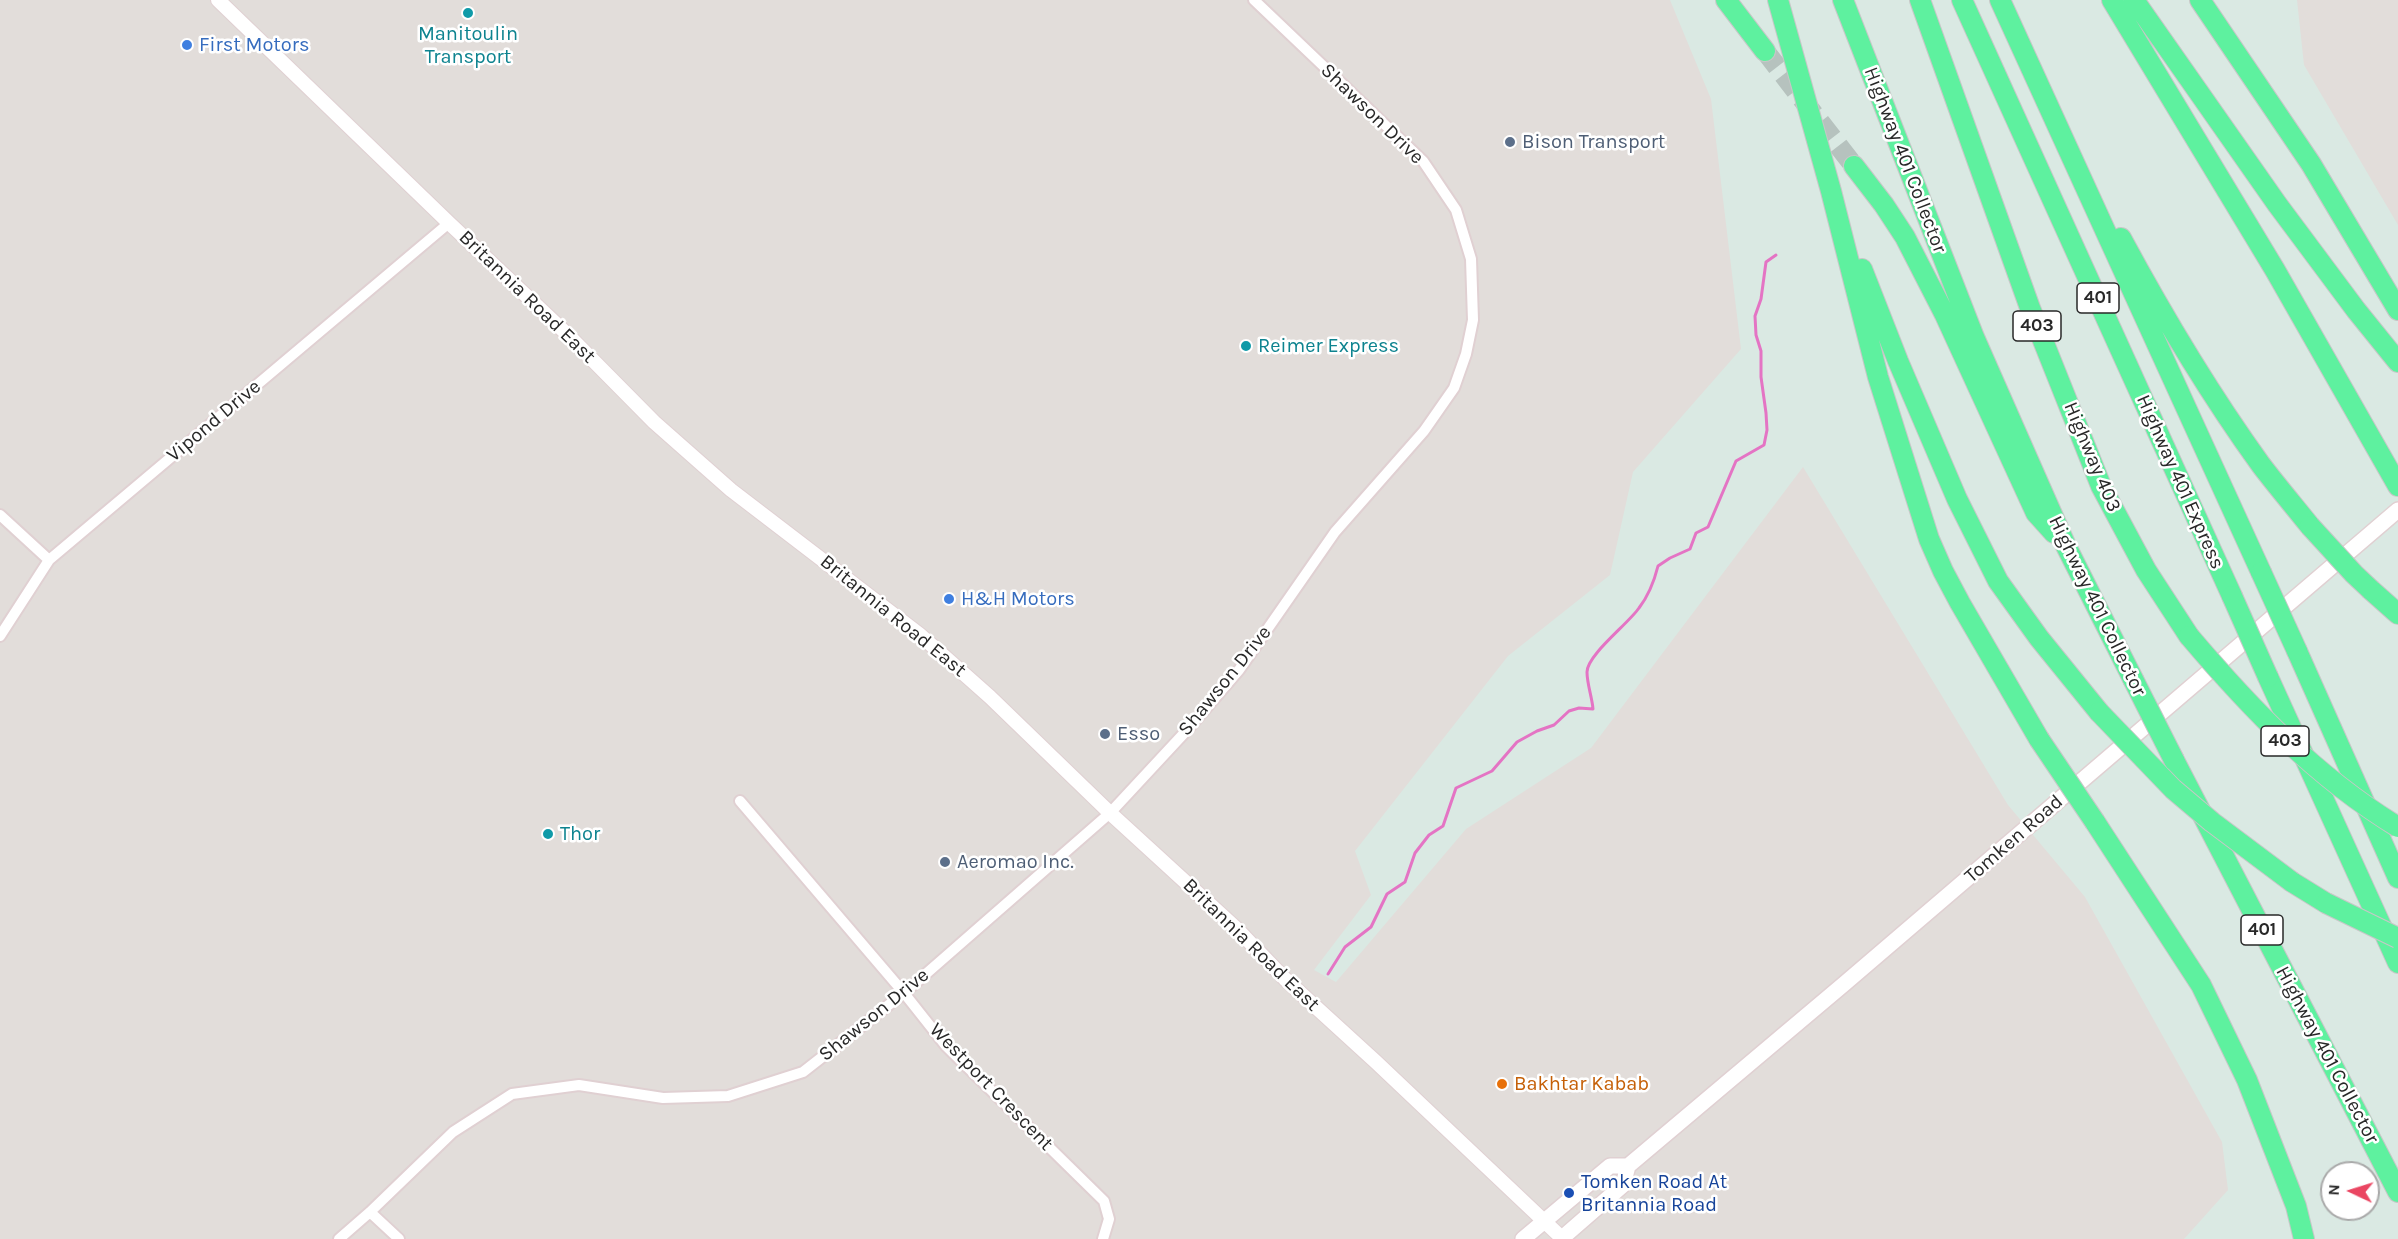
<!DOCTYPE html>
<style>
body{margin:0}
#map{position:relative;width:2398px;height:1239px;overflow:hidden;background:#dae9e3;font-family:Karla,sans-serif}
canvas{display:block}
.north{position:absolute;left:2320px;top:1161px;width:60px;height:60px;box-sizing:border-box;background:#fff;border:2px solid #a9a9a9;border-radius:50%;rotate:274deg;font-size:16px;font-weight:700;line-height:24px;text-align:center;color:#282828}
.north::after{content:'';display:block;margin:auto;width:21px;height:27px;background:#ea4662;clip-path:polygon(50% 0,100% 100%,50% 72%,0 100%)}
</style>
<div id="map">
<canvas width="2398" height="1239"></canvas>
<div class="north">N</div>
</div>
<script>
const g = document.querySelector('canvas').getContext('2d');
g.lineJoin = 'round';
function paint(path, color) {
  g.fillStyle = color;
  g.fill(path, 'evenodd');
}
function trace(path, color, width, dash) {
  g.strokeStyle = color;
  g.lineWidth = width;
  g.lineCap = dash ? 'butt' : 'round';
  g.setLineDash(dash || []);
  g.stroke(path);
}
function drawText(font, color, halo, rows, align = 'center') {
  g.font = font + ' Karla,sans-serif';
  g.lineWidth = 5;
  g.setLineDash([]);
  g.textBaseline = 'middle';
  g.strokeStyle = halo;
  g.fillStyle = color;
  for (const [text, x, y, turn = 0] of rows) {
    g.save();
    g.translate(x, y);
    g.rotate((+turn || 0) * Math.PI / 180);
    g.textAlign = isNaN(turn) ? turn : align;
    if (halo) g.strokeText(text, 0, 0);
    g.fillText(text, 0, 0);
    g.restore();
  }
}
paint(new Path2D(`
 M 0,0 L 1670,0 L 1711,99 L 1741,349 L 1633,472 L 1610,575 L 1508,656 L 1355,851 L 1371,895 L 1314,970 L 1336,982 L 1466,829 L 1591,748 L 1803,467 L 2008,805 L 2085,897 L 2222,1142 L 2228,1190 L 2184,1239 L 0,1239 Z
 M 2297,0 L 2398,0 L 2398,225 L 2304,65 Z`), '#e2ddda');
trace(new Path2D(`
 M 1328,974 L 1345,947 L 1371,927 L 1387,894 L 1405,882 L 1415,853 L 1429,835 L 1443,826 L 1456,788 L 1492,771 L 1517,742 L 1537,731 L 1554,725 L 1569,711 L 1579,708 L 1593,709 C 1592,697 1587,684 1587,672 C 1587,655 1628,624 1639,608 C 1649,595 1654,582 1658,566 L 1670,558 L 1690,549 L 1696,533 L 1708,527 L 1736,461 L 1764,445 L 1767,430 L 1766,413 L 1761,377 L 1761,351 L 1756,335 L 1755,316 L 1761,299 L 1766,262 L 1776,255`), '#e474c4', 3);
trace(new Path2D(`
 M 1765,51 L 1854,166`), '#b6c2be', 20, [20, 10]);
const minor = new Path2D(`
 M 0,515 L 49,560
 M 0,636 L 49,560 L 449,223
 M 740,801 L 904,993 L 946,1046 L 1104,1201 L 1109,1219 L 1103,1239
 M 370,1212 L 399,1239
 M 339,1239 L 370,1212 L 453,1132 L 512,1094 L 579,1085 L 663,1098 L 728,1096 L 803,1072 L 904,993 L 1110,813 L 1188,729 L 1239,670 L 1335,532 L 1424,431 L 1454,388 L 1466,354 L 1473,320 L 1471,259 L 1456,210 L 1423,161 L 1254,0`);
const tertiary = new Path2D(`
 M 218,0 L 449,223 L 568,335 L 654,422 L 731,490 L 919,634 L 990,697 L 1110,813 L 1239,931 L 1285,979 L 1376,1062 L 1562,1238`);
const secondary = new Path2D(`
 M 1523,1239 L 1610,1166 L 1628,1166
 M 1561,1239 L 1623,1185 L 1628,1166 L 1844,984 L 2398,510`);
const motorway = new Path2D(`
 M 1726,0 L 1765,51
 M 1778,0 L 1831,191 L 1878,377 L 1929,539 L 1943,571 L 1960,603 L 2039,739
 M 1843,0 L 1974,337 L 2066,546 L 2133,679
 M 1920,0 L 2030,308 L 2101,486 L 2146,570 L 2189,636
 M 1962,0 L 2232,596
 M 2000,0 L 2261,572
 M 2112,0 L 2275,270 L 2398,486
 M 2134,0 L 2277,204 L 2356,310 L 2398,362
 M 2200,0 L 2311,164 L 2398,310
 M 1854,166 L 1884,205 L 1905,237 L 1945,315 L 2036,513 L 2054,533
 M 2121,238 C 2163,316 2209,393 2261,465 C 2277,486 2294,506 2310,526
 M 1862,269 L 1898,361 L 1957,499 L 1998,581 L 2039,638 L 2099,712
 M 2371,590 L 2398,614
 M 2297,651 L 2398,878
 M 2268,677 L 2398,963
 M 2174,760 L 2398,1192
 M 2095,822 L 2201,985 L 2247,1080 L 2296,1206 L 2304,1239
 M 2292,882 L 2326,903`);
trace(minor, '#e0d0d2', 14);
trace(tertiary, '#e0d0d2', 16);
trace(secondary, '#e0d0d2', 18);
trace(motorway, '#c7c7c7', 22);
trace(minor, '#fff', 10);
trace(tertiary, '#fff', 14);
trace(secondary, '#fff', 15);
trace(motorway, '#5ef19f', 20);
const motorwayBridge = new Path2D(`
 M 2310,526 L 2354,574 L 2371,590
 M 2261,572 L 2297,651
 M 2232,596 L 2268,677
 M 2189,636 C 2251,709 2316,777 2398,827
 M 2133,679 L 2174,760
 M 2099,712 L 2173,789 L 2212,822 L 2292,882
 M 2039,739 L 2095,822
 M 2326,903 L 2398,938`);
trace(motorwayBridge, '#c7c7c7', 22, []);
trace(motorwayBridge, '#5ef19f', 20);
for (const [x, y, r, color] of [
 [468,13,6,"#0f9aa8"],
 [187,45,6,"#3f7fe0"],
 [1510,142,6,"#5c6f8a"],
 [1246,346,6,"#0f9aa8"],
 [949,599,6,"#3f7fe0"],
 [1105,734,6,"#5c6f8a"],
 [548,834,6,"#0f9aa8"],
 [945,862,6,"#5c6f8a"],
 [1502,1084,6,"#e8710a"],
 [1569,1193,6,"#1a4fb4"]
]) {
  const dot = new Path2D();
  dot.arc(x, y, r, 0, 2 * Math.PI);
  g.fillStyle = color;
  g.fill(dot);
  trace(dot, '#fff', 2);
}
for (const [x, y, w] of [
 [2098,298,42],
 [2037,326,48],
 [2285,741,48],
 [2262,930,42]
]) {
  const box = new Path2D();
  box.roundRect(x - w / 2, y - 15, w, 30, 4.5);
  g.fillStyle = '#fff';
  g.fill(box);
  trace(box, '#282828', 1.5);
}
drawText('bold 18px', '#282828', null, [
 ["401",2098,298],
 ["403",2037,326],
 ["403",2285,741],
 ["401",2262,930]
]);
drawText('20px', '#0d838f', '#fff', [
 ["Manitoulin",468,34,"center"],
 ["Transport",468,57,"center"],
 ["Reimer Express",1258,346],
 ["Thor",560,834]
], 'left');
drawText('20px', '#366cbe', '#fff', [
 ["First Motors",199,45],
 ["H&H Motors",961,599]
], 'left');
drawText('20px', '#282828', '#fff', [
 ["Shawson Drive",1372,114,44],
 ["Highway 401 Collector",1905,160,69],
 ["Britannia Road East",527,297,44],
 ["Vipond Drive",214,421,-40],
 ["Highway 403",2092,457,67],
 ["Highway 401 Express",2180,482,66],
 ["Highway 401 Collector",2097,606,64],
 ["Britannia Road East",893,616,39],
 ["Shawson Drive",1225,681,-51],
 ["Tomken Road",2014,839,-41],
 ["Britannia Road East",1251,945,44],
 ["Shawson Drive",874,1015,-39],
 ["Highway 401 Collector",2327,1055,62],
 ["Westport Crescent",991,1087,46]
]);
drawText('20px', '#4e5e75', '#fff', [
 ["Bison Transport",1522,142],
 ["Esso",1117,734],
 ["Aeromao Inc.",957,862]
], 'left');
drawText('20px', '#c56008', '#fff', [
 ["Bakhtar Kabab",1514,1084]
], 'left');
drawText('20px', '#164399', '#fff', [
 ["Tomken Road At",1581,1182],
 ["Britannia Road",1581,1205]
], 'left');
</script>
